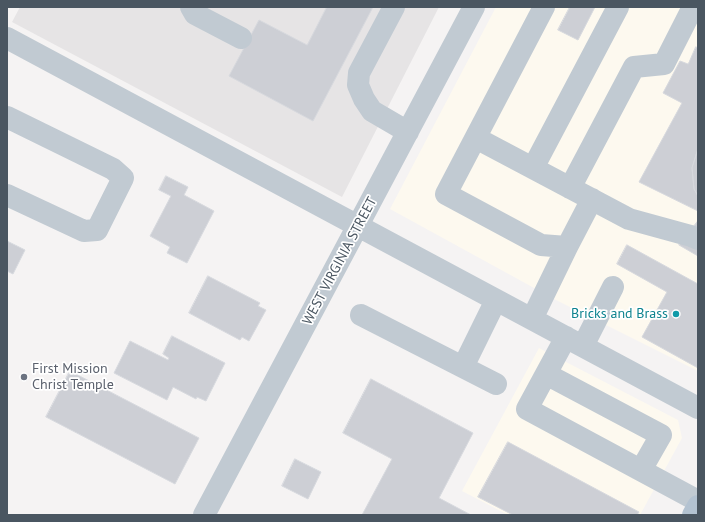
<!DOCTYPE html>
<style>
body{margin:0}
#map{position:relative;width:705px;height:522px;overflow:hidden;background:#f5f3f3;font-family:"PT Sans",sans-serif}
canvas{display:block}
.frame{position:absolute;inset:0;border:8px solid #4a5661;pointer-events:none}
</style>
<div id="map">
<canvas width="705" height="522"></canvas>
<div class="frame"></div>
</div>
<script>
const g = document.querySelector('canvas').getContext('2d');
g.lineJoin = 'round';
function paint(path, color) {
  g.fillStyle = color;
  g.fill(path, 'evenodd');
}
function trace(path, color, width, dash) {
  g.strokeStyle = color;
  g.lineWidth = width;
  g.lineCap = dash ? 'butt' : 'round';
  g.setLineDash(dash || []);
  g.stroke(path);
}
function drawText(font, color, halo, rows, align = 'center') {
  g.font = font + ' "PT Sans",sans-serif';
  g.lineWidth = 3.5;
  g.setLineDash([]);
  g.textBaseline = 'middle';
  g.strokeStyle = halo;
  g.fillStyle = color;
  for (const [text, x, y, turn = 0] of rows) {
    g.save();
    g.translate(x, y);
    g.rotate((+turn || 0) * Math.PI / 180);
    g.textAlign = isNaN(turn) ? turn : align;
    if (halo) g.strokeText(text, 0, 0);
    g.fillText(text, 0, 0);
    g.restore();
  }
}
paint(new Path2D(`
 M 496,7 L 698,7 L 698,371 L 556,300 L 390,209 Z
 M 539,348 L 678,420 L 682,438 L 640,515 L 508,515 L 462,491 Z`), '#fdf9ef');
paint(new Path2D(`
 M 20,7 L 439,7 L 342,197 L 12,22 Z`), '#e6e4e5');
const building = new Path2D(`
 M 327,7 L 373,7 L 313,121 L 229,76 L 259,20 L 307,45 Z
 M 570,7 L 595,7 L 578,40 L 558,30 Z
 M 696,47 L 698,48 L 698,149 L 692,168 L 694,189 L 698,196 L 698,211 L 639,182 L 682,103 L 663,93 L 680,61 L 688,64 Z
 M 698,149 L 698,196 L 694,189 L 692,168 Z
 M 166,176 L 188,187 L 184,195 L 214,211 L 187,263 L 167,253 L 170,247 L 150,236 L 171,196 L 159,190 Z
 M 698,221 L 698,256 L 679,245 Z
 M 7,241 L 25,250 L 13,274 L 7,271 Z
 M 627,245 L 698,284 L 698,368 L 642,337 L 667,292 L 617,264 Z
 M 208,276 L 260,303 L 258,306 L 266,310 L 249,341 L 242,337 L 240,340 L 189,313 Z
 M 172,336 L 225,363 L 206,401 L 197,397 L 196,399 L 173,387 L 167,400 L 114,373 L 130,341 L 168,360 L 169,358 L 163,354 Z
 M 70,371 L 199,438 L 175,484 L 46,417 Z
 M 371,379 L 473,433 L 439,498 L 471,515 L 362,515 L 392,459 L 343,433 Z
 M 508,442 L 639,512 L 637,515 L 513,515 L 478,497 Z
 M 295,459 L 321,472 L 308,499 L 282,486 Z`);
paint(building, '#cdcfd5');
trace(building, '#d7d9de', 1);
trace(new Path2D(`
 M 191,7 L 195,14 L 241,38
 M 394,7 L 359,73 L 358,85 L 364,99 L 372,111 L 408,132
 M 544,7 L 446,194 L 541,245 L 567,247
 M 7,38 L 698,408
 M 7,117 L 113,169 L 123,178 L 97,230 L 84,231 L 7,195
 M 476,138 L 629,219 L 691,236 L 698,239
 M 533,168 L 618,7
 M 570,188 L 634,67 L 664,64 L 693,7
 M 361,315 L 496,384
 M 532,319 L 567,247 L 592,199
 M 566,337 L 527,409 L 698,501
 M 583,346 L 613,287
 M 463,367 L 496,300
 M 546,374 L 661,435 L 641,470
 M 204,515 L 474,7`), '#c1cad2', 22);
trace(new Path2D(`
 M 693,515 L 698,506`), '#b3c2d1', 22);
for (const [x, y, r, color] of [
 [676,314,4,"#0f9aa8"],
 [24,377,4,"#6b7280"]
]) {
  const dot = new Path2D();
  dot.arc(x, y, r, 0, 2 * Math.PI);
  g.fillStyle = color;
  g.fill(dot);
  trace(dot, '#fff', 1.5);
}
drawText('14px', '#4a5661', '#fff', [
 ["WEST VIRGINIA STREET",340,261,-62]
]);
drawText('14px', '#0d838f', '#fff', [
 ["Bricks and Brass",668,314]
], 'right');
drawText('14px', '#5b616d', '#fff', [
 ["First Mission",32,369],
 ["Christ Temple",32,385]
], 'left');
</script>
